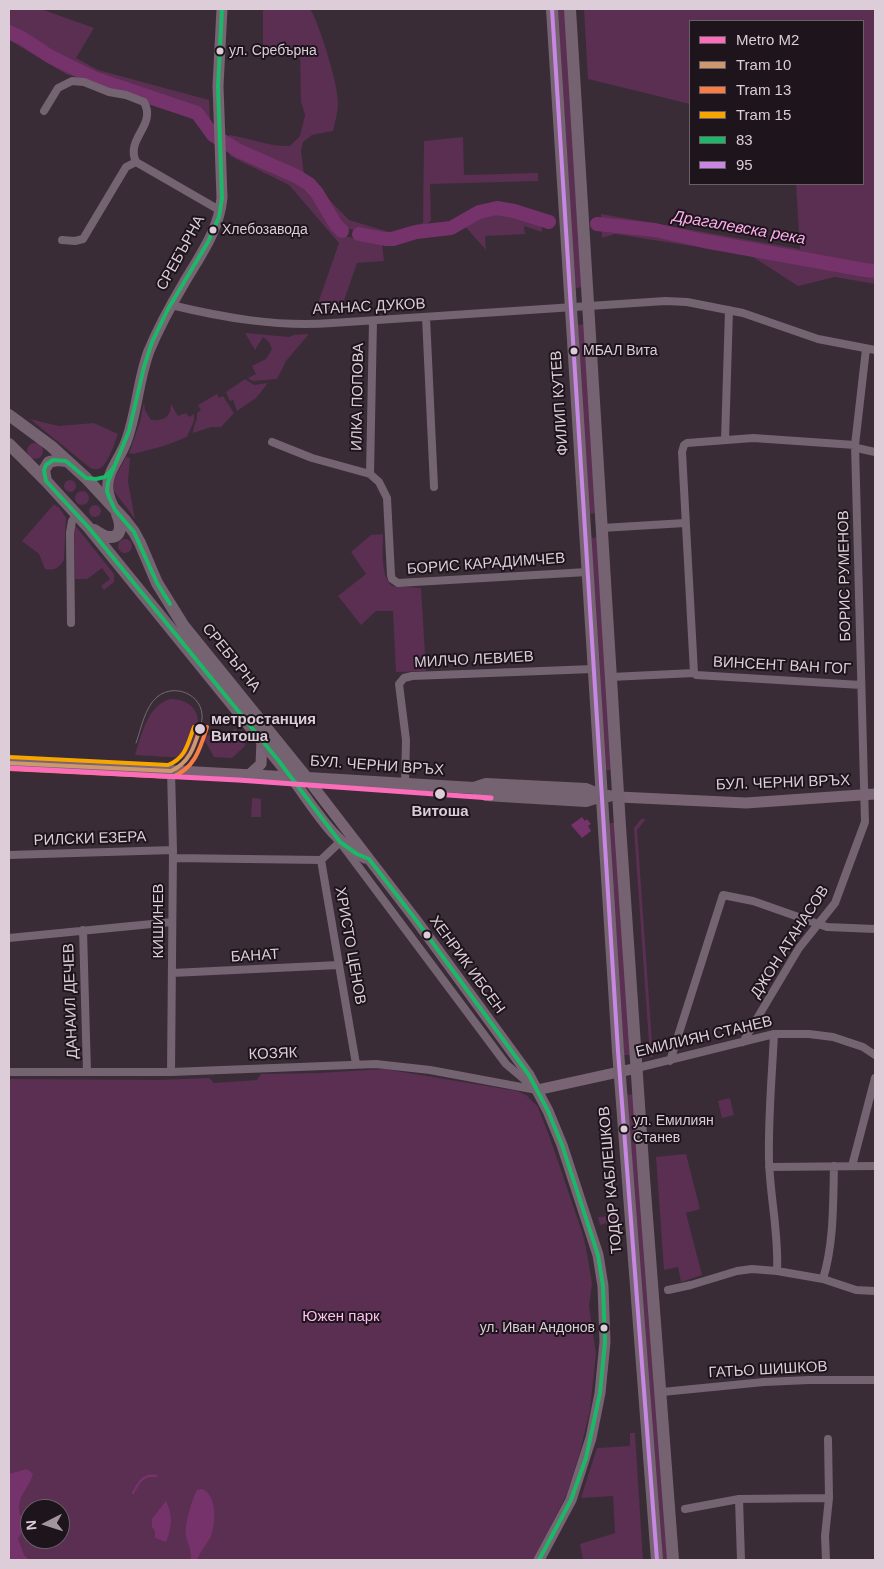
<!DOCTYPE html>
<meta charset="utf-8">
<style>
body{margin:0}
#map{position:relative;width:884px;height:1569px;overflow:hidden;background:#392c36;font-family:Helvetica,sans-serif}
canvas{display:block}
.frame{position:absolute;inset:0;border:10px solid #dccdd8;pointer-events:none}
.legend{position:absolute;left:689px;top:20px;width:175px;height:165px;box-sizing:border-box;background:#1e141c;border:1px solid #6a5e67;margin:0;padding:6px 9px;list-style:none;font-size:15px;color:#dccdd8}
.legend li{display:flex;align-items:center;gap:10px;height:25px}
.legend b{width:25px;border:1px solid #6a5e67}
.north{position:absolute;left:20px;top:1499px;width:50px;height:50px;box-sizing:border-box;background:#1e141c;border:1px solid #6a5e67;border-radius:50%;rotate:265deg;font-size:14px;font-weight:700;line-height:20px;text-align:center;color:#dccdd8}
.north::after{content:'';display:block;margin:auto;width:18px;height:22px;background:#a3959f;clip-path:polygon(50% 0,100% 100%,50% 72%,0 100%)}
</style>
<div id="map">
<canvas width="884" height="1569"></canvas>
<div class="frame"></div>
<ul class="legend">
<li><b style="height:6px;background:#fb6dba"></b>Metro M2</li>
<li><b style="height:6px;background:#cd976f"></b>Tram 10</li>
<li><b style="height:6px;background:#f77d43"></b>Tram 13</li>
<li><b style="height:6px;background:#f7a600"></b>Tram 15</li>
<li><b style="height:6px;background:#1ab867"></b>83</li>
<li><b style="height:6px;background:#c787e3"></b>95</li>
</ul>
<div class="north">N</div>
</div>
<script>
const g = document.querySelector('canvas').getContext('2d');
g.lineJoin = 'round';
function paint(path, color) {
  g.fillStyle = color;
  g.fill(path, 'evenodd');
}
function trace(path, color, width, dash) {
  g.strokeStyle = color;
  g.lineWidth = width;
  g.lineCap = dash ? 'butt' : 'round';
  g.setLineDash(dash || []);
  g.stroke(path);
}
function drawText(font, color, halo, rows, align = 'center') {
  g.font = font + ' Helvetica,sans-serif';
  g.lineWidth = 4;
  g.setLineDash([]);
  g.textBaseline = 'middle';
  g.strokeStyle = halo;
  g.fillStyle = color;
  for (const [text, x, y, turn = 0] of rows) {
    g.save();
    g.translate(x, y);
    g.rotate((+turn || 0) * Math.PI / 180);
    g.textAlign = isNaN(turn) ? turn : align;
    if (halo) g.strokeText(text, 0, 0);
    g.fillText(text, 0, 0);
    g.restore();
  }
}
paint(new Path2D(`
 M 9,9 L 41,9 L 94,28 L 76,58 L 98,70 L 209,100 L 211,137 L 192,114 L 66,74 L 9,40 Z
 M 263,9 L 310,9 C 319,22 339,87 338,103 C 338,112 335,122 333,131 L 312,135 L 303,142 L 301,151 L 304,174 L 349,220 L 389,232 L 423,223 L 424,141 L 463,137 L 464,175 L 538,173 L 538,181 L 430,184 L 431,220 L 424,228 L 391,237 L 343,228 L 335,221 L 320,192 L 307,180 L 290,169 L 229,142 L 229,135 C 250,138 269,147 290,146 L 300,136 L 305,115 L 301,102 L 300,53 L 271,52 L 263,46 Z
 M 558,9 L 567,9 L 584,287 L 575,288 Z
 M 584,9 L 875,9 L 875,284 L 835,277 L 798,286 L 750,255 L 615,234 L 602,238 L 601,214 L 800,249 L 796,184 L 863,184 L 863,21 L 690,21 L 690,104 L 588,79 Z
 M 230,149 L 298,181 L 313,194 L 332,228 L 339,235 L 382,244 L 384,261 L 357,263 L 340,312 L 315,312 L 339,243 L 289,185 L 230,156 Z
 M 499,210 L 512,212 L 541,223 L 542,232 L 524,226 L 525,234 L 485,236 L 486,250 L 463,224 C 474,216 485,213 499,210 Z
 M 586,324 L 597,513 L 589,514 L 577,325 Z
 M 245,333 L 289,337 L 294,335 L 309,334 L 286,361 L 277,379 L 254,381 L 250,380 L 248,378 L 256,374 L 252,366 L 266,359 L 272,349 L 269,342 L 263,337 L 255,350 Z
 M 245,379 L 254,385 L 268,383 L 256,398 L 237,411 L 233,400 L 230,401 L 226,392 Z
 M 217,394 L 219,398 L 223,396 L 234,413 L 221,427 L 211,427 L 193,433 C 193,425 198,421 197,413 L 201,410 L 198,405 Z
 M 144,402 L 145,410 L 151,420 C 164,421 171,417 171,404 L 178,416 L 186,413 L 189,417 L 194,414 L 194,421 L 187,437 L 164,446 L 133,454 L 129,453 L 140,422 Z
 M 30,419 L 59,426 L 94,423 L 118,434 C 115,442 107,469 97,469 C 95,470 91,468 89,467 Z
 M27 451a8 8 0 1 1 16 0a8 8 0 1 1-16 0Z
 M 126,457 L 130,458 L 128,482 L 135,519 L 114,491 L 113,481 Z
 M64 486a6 6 0 1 1 12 0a6 6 0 1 1-12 0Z
 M75 498a7 7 0 1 1 14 0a7 7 0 1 1-14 0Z
 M 54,504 L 57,507 L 58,506 L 66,518 L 64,560 C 59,568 54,571 45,569 L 39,554 L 22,541 Z
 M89 511a6 6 0 1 1 12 0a6 6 0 1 1-12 0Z
 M 74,524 L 114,574 L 114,582 L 104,590 L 101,586 L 110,579 L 102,568 L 87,579 L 75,579 Z
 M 383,534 C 383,550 380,574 392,586 L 421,588 L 426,671 L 396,672 L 393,611 L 376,611 L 361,625 L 338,596 L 366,574 L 351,552 L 371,535 Z
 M 599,537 L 613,770 L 605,770 L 591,538 Z
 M118 546a7 7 0 1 1 14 0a7 7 0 1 1-14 0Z
 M 170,699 C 186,699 199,707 198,725 C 198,735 190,748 186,758 L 135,755 C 142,734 147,706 170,699 Z
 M 235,728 L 244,739 L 245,746 L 232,758 L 214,757 L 204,739 L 205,736 L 210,735 L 215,729 L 225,740 L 237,739 L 232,731 Z
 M 252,798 L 261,799 L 261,817 L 251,817 Z
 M 641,819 L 646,819 L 637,830 L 653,1057 L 650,1057 L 634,828 Z
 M 607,823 L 615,823 L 631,1055 L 624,1055 Z
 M 384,1069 L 517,1091 L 526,1095 L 538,1107 L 550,1138 L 582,1232 L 586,1248 L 592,1283 L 589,1306 L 596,1354 L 590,1410 L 580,1452 L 567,1494 L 533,1560 L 9,1560 L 9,1079 L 159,1080 L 209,1078 L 214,1083 L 257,1080 L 261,1074 L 318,1073 ZM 30,1509 L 60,1509 L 60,1539 L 30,1539 Z
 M 634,1094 L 669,1560 L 661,1560 L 627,1095 Z
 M 730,1098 L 734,1115 L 722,1118 L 718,1101 Z
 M 686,1154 L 700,1209 L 686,1213 L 702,1275 L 681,1282 L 678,1267 L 664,1270 L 656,1157 Z
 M 617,1216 L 617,1220 L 600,1225 L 598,1217 Z
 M 630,1433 L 635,1433 L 643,1560 L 583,1560 L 580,1544 L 615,1533 L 613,1496 L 581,1498 L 597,1448 L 630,1446 Z`), '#5a2f52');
paint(new Path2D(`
 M 582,817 L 585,821 L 587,819 L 591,824 L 588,826 L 591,831 L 582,838 L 571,825 Z
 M 27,1469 L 33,1474 C 28,1491 16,1495 20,1515 L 25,1517 L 28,1521 L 18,1539 L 24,1555 L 29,1560 L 9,1560 L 9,1474 Z
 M 202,1489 C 217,1494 216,1524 211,1536 C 207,1544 201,1550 197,1560 L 191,1560 C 191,1550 189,1546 186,1537 C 184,1526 192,1499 197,1490 Z
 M 166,1501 C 173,1516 172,1527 166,1542 L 155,1538 L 155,1531 L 152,1527 L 152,1519 Z`), '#76326b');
trace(new Path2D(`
 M 133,1493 C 139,1482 143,1474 156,1476`), '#76326b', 2.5);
trace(new Path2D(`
 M 9,32 L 22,38 L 51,57 L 96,79 L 197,113 L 213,135 L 239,151 L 296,176 L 309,184 L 317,193 L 336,225 L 342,231
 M 597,224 L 655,230 L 704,241 L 865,270 L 875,271
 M 359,234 L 385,239 L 393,239 L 416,232 L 451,228 L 479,212 L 497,208 L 514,211 L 549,222`), '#76326b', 14);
trace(new Path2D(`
 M 44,111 L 58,88 L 72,81 L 84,82 L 109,92 L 126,95 L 144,102 C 157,126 125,138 136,162 L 221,211
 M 62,240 L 75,241 L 83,239 L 126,167 L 136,162
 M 171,305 C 225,318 277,327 332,323 L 665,301 L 687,302 L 743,313 L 818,339 L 875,350
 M 426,317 L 434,487
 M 725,440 L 729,310
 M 272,442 L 312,458 L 370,474 L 379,482 L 387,498 L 391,575 L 392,579 L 398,583 L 587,572
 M 857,448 L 875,452
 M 370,474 L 373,321
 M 602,528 L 685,523
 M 71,623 L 70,533 L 72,521 L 77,514
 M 694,673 L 682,452 L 684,445 L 687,443 L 753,438 L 855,445
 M 611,677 L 694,673 L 696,675 L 861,685
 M 405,783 L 406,740 L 399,684 L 404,678 L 412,676 L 593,669
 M 9,855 L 173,850
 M 173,858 L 321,860
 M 321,860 L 340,842 L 506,1064 L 532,1086
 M 321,860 L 356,1064
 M 83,930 L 87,1072
 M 9,938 L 172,922
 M 172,973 L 339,965
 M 774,1034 C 772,1076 768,1118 769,1160 C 770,1197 779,1234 777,1271
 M 743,1042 L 799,948 L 835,903 L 865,822 L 855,445 L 866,349
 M 670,1061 L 723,895 L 753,901 L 827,927 L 875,929
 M 637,1068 L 774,1034 L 809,1034 L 833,1037 L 863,1047 L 875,1055
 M 9,1072 L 171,1072 L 376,1064 L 430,1070 L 537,1090
 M 171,1072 L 173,850 L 171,770
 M 852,1166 L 875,1078
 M 769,1167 L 875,1166
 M 823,1279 C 834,1243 833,1204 834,1166
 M 668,1290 L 691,1285 L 737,1271 L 752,1269 L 777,1271 L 823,1279 L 856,1290 L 875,1291
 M 662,1392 L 764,1382 L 809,1380 L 875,1380
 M 739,1499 L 741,1560
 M 685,1509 L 739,1499 L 829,1498
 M 826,1560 L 825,1536 L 829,1498 L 828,1439`), '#746371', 8);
trace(new Path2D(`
 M 113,506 C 99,477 116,468 126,442 C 137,413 138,380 149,351 C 159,327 171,305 184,283 C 200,256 219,230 222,198 L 218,86 L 222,9
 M 9,762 L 291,777 C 311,803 334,844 365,858
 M 250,774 L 261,764 L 262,741
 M 306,777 L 416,920 L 529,1075 L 548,1111 L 562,1145 L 598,1255 L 603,1286 L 605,1342 L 600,1393 L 591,1438 L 571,1500 L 539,1560
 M 619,797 L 746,803 L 875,794
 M 537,1090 L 637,1068`), '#786473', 11);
trace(new Path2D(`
 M 552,9 L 618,1051 L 657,1560
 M 570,9 L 620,826 L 644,1178 L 673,1560
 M 9,415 L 51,446 L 86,478 L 124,519 L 134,532 L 140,543 L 157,583 L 183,625 L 306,777
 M 9,444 L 46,481 L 89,528 L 291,777 L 474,788 L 486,784 L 586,789 L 602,796 L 609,796
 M 46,481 L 44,470 L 49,462 L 58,460 L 66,461
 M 94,530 C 99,533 104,537 109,537 C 123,538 121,523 117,514
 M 474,788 L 486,795 L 518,797 L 586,801 L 602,796`), '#756372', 12);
trace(new Path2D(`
 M 136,743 C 141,729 145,707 157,697 C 176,681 209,697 201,725`), '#766973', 1);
trace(new Path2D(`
 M 222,9 L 218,86 L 222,198 L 219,217 L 208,242 L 168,309 L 152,342 L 144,367 L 129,431 L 115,465 L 111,471 L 105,477 L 96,479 L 86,478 L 66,461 L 53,460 L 46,465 L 44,470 L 46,481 L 89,528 L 278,760 L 340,842 L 357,854 L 369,859 L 416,920 L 529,1075 L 548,1111 L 562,1145 L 598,1255 L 603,1286 L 605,1342 L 600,1393 L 586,1458 L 571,1500 L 539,1560
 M 118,458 L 108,482 L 107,491 L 109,497 L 115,510 L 134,532 L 157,583 L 170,604`), '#1ab867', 4);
trace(new Path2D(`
 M 552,9 L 618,1051 L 657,1560`), '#c787e3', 4);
trace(new Path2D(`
 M 9,763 L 171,771 C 191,762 195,744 201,725`), '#cd976f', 4);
trace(new Path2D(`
 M 9,769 L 172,777 C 195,768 200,749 207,727`), '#f77d43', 4);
trace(new Path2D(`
 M 9,757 L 168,765 C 186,758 188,743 194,727`), '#f7a600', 4);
trace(new Path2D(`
 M 9,768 L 238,780 L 491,798`), '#fb6dba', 5);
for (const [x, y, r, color] of [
 [220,51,4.5,"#dccdd8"],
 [213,230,4.5,"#dccdd8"],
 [574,351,4.5,"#dccdd8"],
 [200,729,6,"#dccdd8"],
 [440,794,6,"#dccdd8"],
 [427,935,4.5,"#dccdd8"],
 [624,1129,4.5,"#dccdd8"],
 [604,1328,4.5,"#dccdd8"]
]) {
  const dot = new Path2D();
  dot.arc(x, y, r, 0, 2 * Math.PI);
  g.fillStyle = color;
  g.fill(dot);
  trace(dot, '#1e141c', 2);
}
drawText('14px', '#dccdd8', '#1e141c', [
 ["ул. Сребърна",229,51],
 ["Хлебозавода",222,230],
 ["МБАЛ Вита",583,351],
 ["ул. Емилиян",633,1121],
 ["Станев",633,1138],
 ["ул. Иван Андонов",595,1328,"right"]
], 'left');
drawText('15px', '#dccdd8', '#1e141c', [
 ["СРЕБЪРНА",181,253,-61],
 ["АТАНАС ДУКОВ",369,307,-3],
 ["ИЛКА ПОПОВА",358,397,-89],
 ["ФИЛИП КУТЕВ",560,403,-94],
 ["БОРИС КАРАДИМЧЕВ",486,564,-4],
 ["БОРИС РУМЕНОВ",845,576,-91],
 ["СРЕБЪРНА",231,658,51],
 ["МИЛЧО ЛЕВИЕВ",474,660,-3],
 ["ВИНСЕНТ ВАН ГОГ",782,666,3],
 ["БУЛ. ЧЕРНИ ВРЪХ",377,766,4],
 ["БУЛ. ЧЕРНИ ВРЪХ",783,783,-2],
 ["РИЛСКИ ЕЗЕРА",90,839,-2],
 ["КИШИНЕВ",159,921,-90],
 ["ДЖОН АТАНАСОВ",790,942,-57],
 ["ХРИСТО ЦЕНОВ",350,946,80],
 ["БАНАТ",255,956,-3],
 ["ХЕНРИК ИБСЕН",467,965,54],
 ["ДАНАИЛ ДЕЧЕВ",71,1001,-92],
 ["ЕМИЛИЯН СТАНЕВ",704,1037,-13],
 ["КОЗЯК",273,1054,-2],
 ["ТОДОР КАБЛЕШКОВ",611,1180,-95],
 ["ГАТЬО ШИШКОВ",768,1370,-3]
]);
drawText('bold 15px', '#dccdd8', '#1e141c', [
 ["метростанция",211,720],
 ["Витоша",211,737],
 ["Витоша",440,812,"center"]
], 'left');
drawText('15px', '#febff0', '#1e141c', [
 ["Южен парк",341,1317]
]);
drawText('italic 16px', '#feaced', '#1e141c', [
 ["Драгалевска река",739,228,10]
]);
</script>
